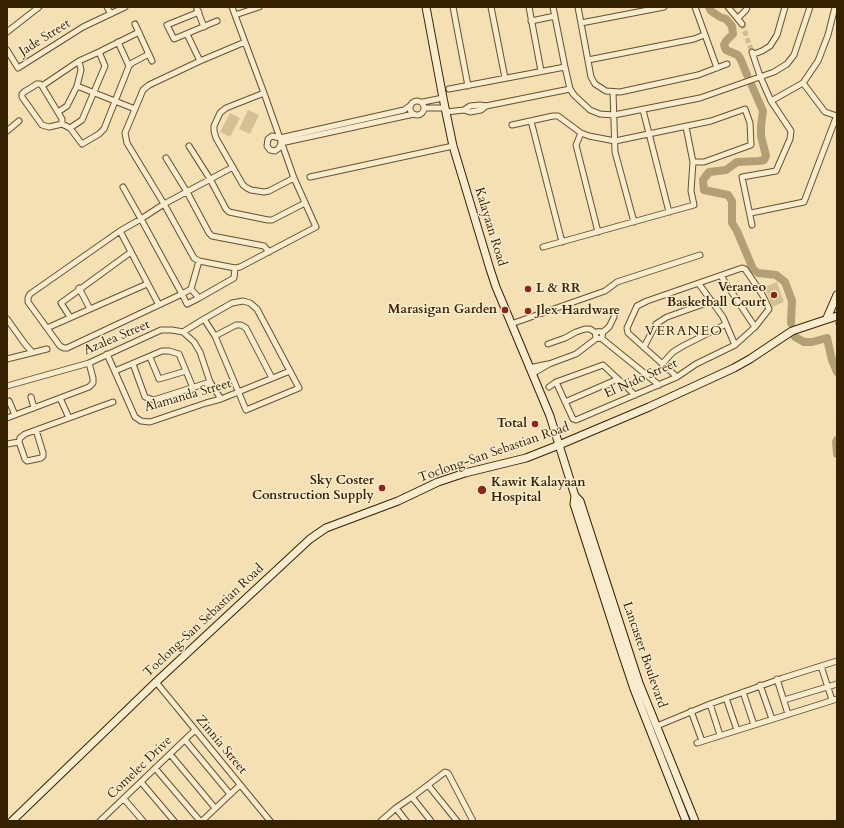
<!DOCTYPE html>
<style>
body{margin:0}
#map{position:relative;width:844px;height:828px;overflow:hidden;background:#f4e0b3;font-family:Cardo,serif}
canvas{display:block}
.frame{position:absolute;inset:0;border:8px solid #362101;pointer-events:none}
</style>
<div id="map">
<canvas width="844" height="828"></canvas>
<div class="frame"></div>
</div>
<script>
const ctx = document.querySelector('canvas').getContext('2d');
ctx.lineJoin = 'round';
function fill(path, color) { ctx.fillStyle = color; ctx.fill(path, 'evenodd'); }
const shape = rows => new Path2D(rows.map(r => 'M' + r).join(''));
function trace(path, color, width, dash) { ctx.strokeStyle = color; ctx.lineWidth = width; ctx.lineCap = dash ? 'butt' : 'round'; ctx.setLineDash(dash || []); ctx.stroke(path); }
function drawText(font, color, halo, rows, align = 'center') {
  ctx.font = font + ' Cardo,serif'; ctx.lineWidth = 3; ctx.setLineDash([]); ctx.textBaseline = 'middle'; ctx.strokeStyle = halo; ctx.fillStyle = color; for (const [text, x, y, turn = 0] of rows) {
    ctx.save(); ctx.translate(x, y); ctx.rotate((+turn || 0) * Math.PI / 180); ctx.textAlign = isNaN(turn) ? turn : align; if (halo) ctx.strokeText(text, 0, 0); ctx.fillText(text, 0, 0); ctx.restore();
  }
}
fill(shape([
 [248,110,259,115,250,134,239,129],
 [230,113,240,118,230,137,220,132],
 [777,282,784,302,772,307,765,287]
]), '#d4c095');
trace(shape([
 [836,323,837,326]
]), '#816d47', 1.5);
trace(shape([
 [709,7,711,11,720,17,726,19,732,26,733,34,726,41,724,45,726,50,738,55,741,60,747,75],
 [752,86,763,111,761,126,761,136,766,156,764,160,759,161,737,162,726,170,709,172,703,180,704,190,728,195,732,201,732,223,737,231,753,269,758,273,776,275,785,282,792,301,791,323],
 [792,332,795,337,804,342,812,342,827,338,832,360,837,372],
 [837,440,836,442,837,454]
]), '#b39f76', 8);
trace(shape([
 [742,24,752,52]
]), '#ceba8f', 5, [5, 2.5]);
const street = shape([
 [107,7,111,14],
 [232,7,245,42,264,93,294,178,316,227,240,267,235,268,199,261,194,258,164,204,127,143,125,133,143,90,149,85,200,61,245,42],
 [453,7,468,86],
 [491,7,505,78],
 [529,7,541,71],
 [553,7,565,67,570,89,574,95,590,110,600,114,614,115,700,98,774,72,787,64,794,55,810,7],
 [578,7,591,77,595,84,606,91,620,92,698,75,727,64],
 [695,7,717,68],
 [728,7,742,24],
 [197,9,204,27],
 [199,12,167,25,174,39,217,21],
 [235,15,259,7],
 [738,18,746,10,747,7],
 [531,21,555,16],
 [581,23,664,7],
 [135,24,152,61],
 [7,32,39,7],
 [187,34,200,61],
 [118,42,129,66],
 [7,50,18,68,83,27,125,7],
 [752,52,760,76,771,101,803,83,825,112,837,116],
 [754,54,762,51,770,46,777,35,785,7],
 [588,60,694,39,704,35],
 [803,83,818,61,828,35,835,7],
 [37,84,40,84,42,86,62,119,62,124,49,127,42,125,22,97,22,94,24,92,37,84],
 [42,86,79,61,99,52,139,32],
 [77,86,135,109],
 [449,89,565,67],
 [613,92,615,152,634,222],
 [264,93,226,108,220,113,214,126,214,131,216,138,243,185,247,188,251,190,264,192,269,191,294,178],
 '410 108a7 7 0 1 1 14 0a7 7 0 1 1-14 0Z',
 [423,102,443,98],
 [411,105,404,110,280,138,272,136,268,139,267,146,270,150,275,151,279,148,281,143,414,114],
 [425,108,445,108],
 [464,110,470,106,480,105,486,106,570,89],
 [643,110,669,212],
 [58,112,67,106,77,86,81,70,79,61],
 [446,112,464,110,470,112,481,110,486,106],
 [531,121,562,242],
 [62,124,70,128,82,144,99,134,104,129,129,66,132,63,149,54],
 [512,125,553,116,558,116,581,133,589,136,615,141,711,121,745,109,750,123,751,145,704,162,693,162],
 [70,128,82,120,105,66,99,52],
 [7,131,19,121],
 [581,133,576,145,598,232],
 [189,146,210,179,226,209,229,212,268,220,272,220,305,203],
 [166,158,187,192,209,233,212,236,264,246,269,252],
 [310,177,453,146],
 [123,187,141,219,182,294,67,348,64,348,60,346,28,302,28,298,30,294,120,231,141,219,164,204,233,167],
 [751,213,804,202,837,115],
 [752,225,742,177,776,171,790,139,791,131,771,101],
 [120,231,159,305],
 [543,247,694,205,691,191,693,162,686,127],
 [721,276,755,327],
 [699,284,723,317,735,345],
 [79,288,90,309],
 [191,289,199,261],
 [199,298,191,289,182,294,187,304,199,298,234,278,235,268],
 [70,317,61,303,131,252],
 [7,319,25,344,32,352],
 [511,324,605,291,617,282,700,255],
 [47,328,147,284],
 '595.5 335a3.5 3.5 0 1 1 7 0a3.5 3.5 0 1 1-7 0Z',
 [183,332,204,319,232,303,243,301,250,303,257,309,299,388,246,410,215,336,204,319],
 [602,333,609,327,614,317],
 [215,336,236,325,241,325,246,328,272,378],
 [601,338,659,385],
 [548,344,565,338,576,332,585,329,590,329,596,333],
 [644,347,656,324,667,317,712,301],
 [107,354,135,417,141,421,150,422,206,403,221,399,290,371],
 [150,357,159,379,186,371],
 [7,359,47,349],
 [133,364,145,397,154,400,210,382],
 [662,364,673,352,683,346,726,324],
 [529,368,548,364],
 [115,371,162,351,169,351,179,354,193,388],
 [532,374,549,364,576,354,597,338],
 [556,382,573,419,576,420,677,377,696,364,735,345,755,327,769,309,762,294,745,269,742,268,647,301,637,306,627,328,628,333,677,377],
 [7,386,89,363,161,330,172,330,183,332,194,342,200,352,210,382,221,399],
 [549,387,556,382,603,365,635,395],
 [31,397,34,408],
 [60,398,69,418],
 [9,401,15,415],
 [565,402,618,379],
 [7,418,89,387,93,383,93,378,89,363],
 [19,442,25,459,27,461,41,458,43,456,43,453,36,430],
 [7,444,19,442,20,438,25,434,113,402],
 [821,666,832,700],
 [777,679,788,714],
 [156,682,270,821],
 [760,685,772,719],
 [743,692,754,725],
 [726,698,737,730],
 [784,700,837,684],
 [710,704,720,735],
 [691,711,702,741],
 [657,726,710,704,783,678,837,661],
 [185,740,230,794],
 [697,743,837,699],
 [170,754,215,808],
 [155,768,200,821],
 [141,782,174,821],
 [428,785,412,797,431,821],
 [124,799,143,821],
 [396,808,406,821],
 [100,821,195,730],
 [202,821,240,785],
 [381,821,396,808,412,797],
 [457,821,428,785,445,772,448,773,473,821]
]);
const secondary = shape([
 [426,7,443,98,453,146,490,269,496,287,550,416,575,496,574,504,619,644,634,689,686,821],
 [827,318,837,295],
 [575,496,580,501,639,683,695,821],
 [12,821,156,682,310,539,326,528,398,501,438,482,465,473,526,458,559,445,649,407,734,368,750,359,792,331,837,316]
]);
trace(street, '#66512e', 7);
trace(secondary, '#362101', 9);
trace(street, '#f8ebce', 5);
trace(secondary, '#f8ebce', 7);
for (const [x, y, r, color] of [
 [528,289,4,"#8f2418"],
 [774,295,4,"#8f2418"],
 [505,310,4,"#8f2418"],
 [528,311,4,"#8f2418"],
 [535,424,4,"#8f2418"],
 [382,488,4,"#8f2418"],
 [482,490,5,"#8f2418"]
]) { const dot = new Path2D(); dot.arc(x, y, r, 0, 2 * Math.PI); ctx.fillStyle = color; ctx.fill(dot); trace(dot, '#f8ebce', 1.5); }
drawText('13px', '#362101', '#f8ebce', [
 ["Jade Street",45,38,-32],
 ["Kalayaan Road",490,227,73],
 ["Azalea Street",117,338,-23],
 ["El Nido Street",641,379,-24],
 ["Alamanda Street",188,396,-16],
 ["Toclong-San Sebastian Road",494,453,-19],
 ["Toclong-San Sebastian Road",204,621,-43],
 ["Lancaster Boulevard",644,655,71],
 ["Zinnia Street",221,745,50],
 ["Comelec Drive",140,768,-44]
]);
drawText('bold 13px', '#362101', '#f8ebce', [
 ["Veraneo",766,288],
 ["Basketball Court",766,303],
 ["L & RR",536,289,"left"],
 ["Marasigan Garden",497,310],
 ["Jlex Hardware",536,311,"left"],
 ["Total",527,424],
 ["Sky Coster",374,481],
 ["Construction Supply",374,496],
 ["Kawit Kalayaan",491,483,"left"],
 ["Hospital",491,498,"left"]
], 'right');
ctx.letterSpacing = '1px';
drawText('14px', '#362101', '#f8ebce', [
 ["VERANEO",684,332]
]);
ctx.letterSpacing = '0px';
</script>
